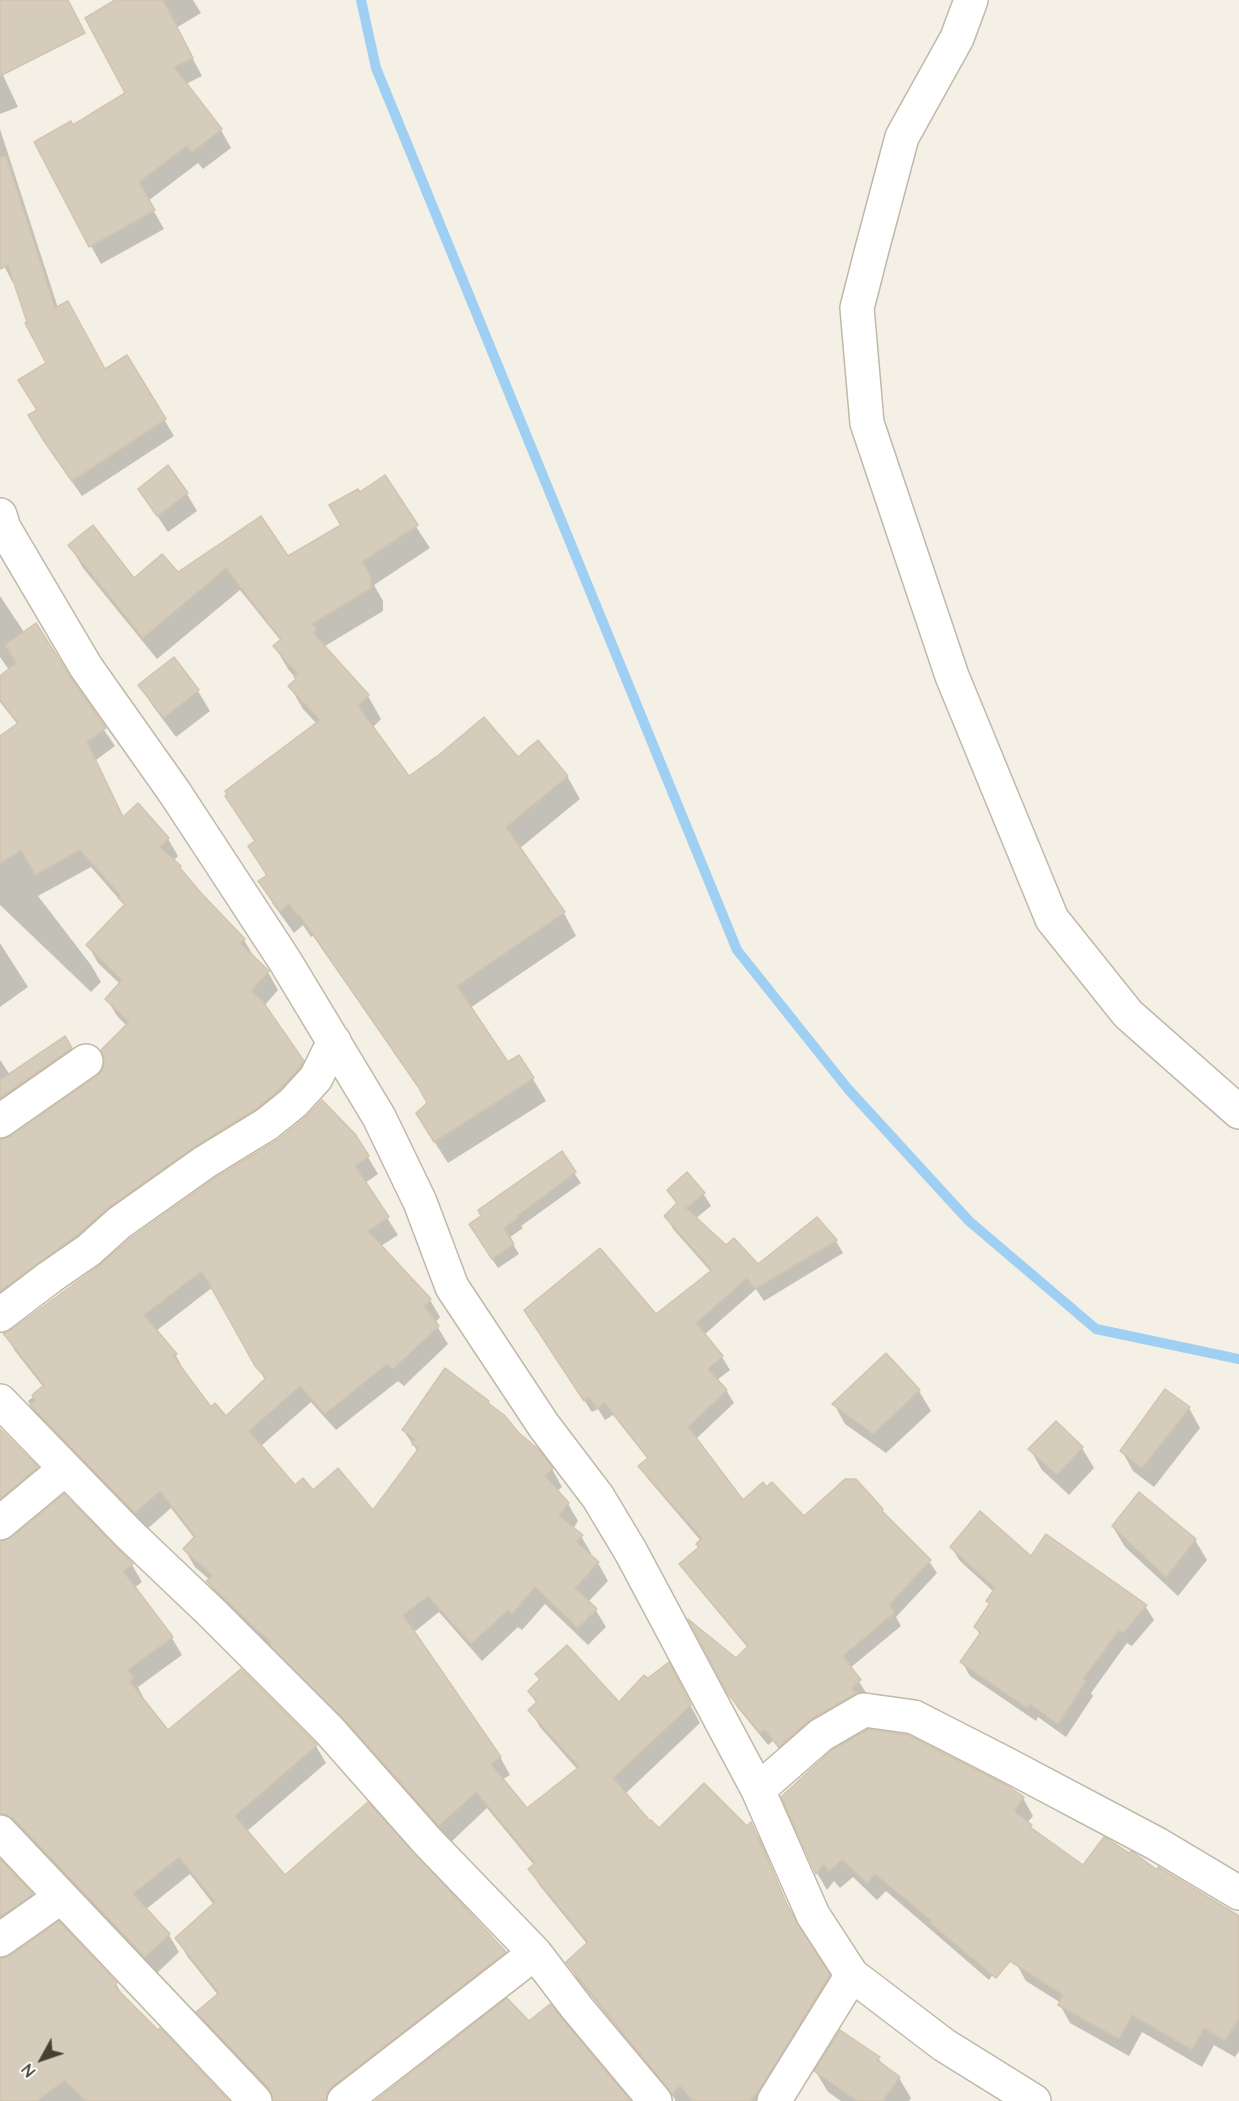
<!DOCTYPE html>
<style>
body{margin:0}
#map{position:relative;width:1239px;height:2101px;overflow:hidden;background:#f4f0e6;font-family:Quicksand,sans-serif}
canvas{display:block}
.north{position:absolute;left:12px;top:2029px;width:60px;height:60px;-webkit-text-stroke:4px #fff;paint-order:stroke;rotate:230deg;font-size:16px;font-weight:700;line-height:24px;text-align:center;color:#474135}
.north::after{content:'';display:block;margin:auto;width:21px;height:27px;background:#474135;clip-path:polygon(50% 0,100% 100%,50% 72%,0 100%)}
</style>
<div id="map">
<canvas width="1239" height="2101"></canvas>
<div class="north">N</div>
</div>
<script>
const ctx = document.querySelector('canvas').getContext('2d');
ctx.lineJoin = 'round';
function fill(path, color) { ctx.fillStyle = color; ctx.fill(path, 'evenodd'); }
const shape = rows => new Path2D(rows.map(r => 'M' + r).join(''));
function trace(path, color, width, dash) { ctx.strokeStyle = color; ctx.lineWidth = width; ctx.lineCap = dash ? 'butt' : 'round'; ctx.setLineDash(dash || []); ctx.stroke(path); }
fill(shape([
 [118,0,193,0,201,13,176,28,202,76,186,84,221,130,231,148,203,169,198,163,148,201,164,229,101,264,91,246,73,127,127,94],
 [0,69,18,107,0,114],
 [0,129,58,308,105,371,126,357,174,436,82,496,55,458,30,416,38,411,48,363,29,323,15,282,13,283,0,258],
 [384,478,430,548,374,585,383,601,383,611,325,646,368,696,381,719,372,728,409,778,518,759,567,776,580,799,519,849,564,913,576,936,470,1008,508,1064,533,1079,546,1101,448,1163,430,1135,429,1103,313,936,311,937,303,925,294,933,273,904,260,882,267,877,250,847,256,843,227,797,317,724,303,709,290,687,297,680,288,669,275,647,281,641,240,590,157,659,83,568,70,546,134,580,287,558,343,525,359,495],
 [140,490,187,494,197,511,168,532],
 [0,596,24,632,69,679,115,746,96,760,124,818,168,839,178,856,173,861,180,867,187,879,244,940,254,957,268,972,278,990,264,1006,313,1079,0,1316,0,1141,11,1138,98,1077,104,1070,127,1026,117,1016,107,999,120,984,98,963,88,945,125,906,91,867,38,896,91,965,101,982,91,992,0,905,0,736,18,725,0,702,0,678,9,670,0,657],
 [173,659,198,691,210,711,176,737,152,705,140,685],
 [0,943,28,987,0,1007],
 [71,1049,81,1066,0,1123,0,1060,10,1075],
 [561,1154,581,1183,521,1226,523,1228,509,1238,519,1254,498,1268,476,1235,483,1217],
 [368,1157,378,1174,365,1183,398,1235,381,1246,430,1300,440,1317,435,1323,448,1344,404,1386,398,1381,336,1430,311,1402,260,1447,295,1487,373,1512,418,1452,403,1430,488,1402,492,1408,552,1469,562,1487,557,1491,568,1504,578,1521,573,1529,581,1536,591,1553,589,1556,598,1563,608,1581,588,1602,595,1609,606,1627,588,1645,545,1604,522,1630,518,1627,482,1661,439,1612,413,1633,500,1757,510,1775,502,1780,527,1810,578,1770,540,1727,530,1710,537,1704,529,1691,541,1681,537,1674,619,1704,648,1680,678,1682,700,1723,625,1794,649,1823,659,1830,746,1828,751,1824,761,1841,795,1923,839,1994,773,2101,675,2101,675,2099,578,1980,568,1963,588,1945,540,1886,530,1869,534,1865,487,1808,450,1843,218,1599,208,1582,210,1580,195,1567,185,1550,195,1539,171,1508,146,1530,38,1418,28,1401,44,1388,15,1351,5,1334],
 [213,1287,265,1380,226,1418,211,1409,184,1373,185,1372,175,1354,156,1331],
 [668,1190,703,1193,711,1206,695,1219,726,1247,758,1266,817,1219,836,1241,843,1253,764,1301,756,1289,704,1335,722,1357,730,1370,717,1380,726,1390,734,1403,695,1440,743,1502,804,1518,882,1510,887,1519,929,1561,937,1573,896,1617,901,1626,850,1668,867,1694,787,1759,773,1741,768,1745,737,1707,729,1693,736,1660,748,1648,689,1577,681,1564,700,1548,701,1541,648,1479,640,1467,648,1459,613,1415,605,1420,598,1409,592,1412,533,1323,656,1316,712,1273,673,1229,666,1216,678,1205],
 [886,1355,919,1391,931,1411,886,1453,845,1424,834,1404],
 [1189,1408,1200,1428,1154,1487,1133,1471,1122,1451],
 [1056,1423,1082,1448,1094,1468,1069,1495,1042,1470,1030,1449],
 [0,1430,37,1468,47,1485,0,1524],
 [1113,1527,1195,1540,1207,1560,1178,1596,1125,1547],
 [0,1543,132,1565,142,1582,134,1588,172,1638,182,1655,138,1687,143,1697,141,1698,168,1733,241,1671,316,1746,326,1763,246,1832,285,1877,504,1953,515,1970,346,2101,275,2101,208,2029,198,2012,218,1995,187,1956,177,1938,214,1905,190,1874,145,1910,169,1935,179,1952,156,1974,0,1834],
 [951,1547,1031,1558,1145,1606,1154,1620,1132,1646,1127,1643,1091,1693,1093,1696,1066,1737,1038,1717,1036,1721,970,1676,962,1662,980,1635,975,1627,990,1605,988,1601,994,1592,960,1561],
 [783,1797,1023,1798,1033,1816,1027,1823,1034,1832,1084,1867,1157,1872,1239,1916,1239,2051,1235,2057,1214,2045,1202,2067,1142,2032,1129,2056,1070,2023,1060,2005,1061,2003,1026,1981,1016,1963,1023,1931,989,1980,886,1891,877,1900,853,1877,840,1888,834,1881,827,1890,817,1873],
 [0,1861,32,1895,42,1912,0,1942],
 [0,1960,116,1984,125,1999,227,2101,0,2101],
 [878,2058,884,2066,899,2078,911,2098,909,2101,841,2101,828,2092,816,2072]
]), '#0003');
trace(shape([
 [361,0,376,68,737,950,848,1089,969,1221,1096,1329,1239,1359]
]), '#9fd0f4', 10);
const building = shape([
 [0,0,68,0,85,33,0,76,0,0],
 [115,0,163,0,193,58,174,67,222,129,192,152,187,146,139,182,155,210,89,247,34,142,71,121,73,125,125,93,85,18,115,0],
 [6,156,55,308,68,301,105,369,127,355,166,419,72,481,44,441,28,415,37,410,18,380,46,363,25,323,27,322,8,265,0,269,0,157,6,156],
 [168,465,188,493,157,516,138,489,168,465],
 [385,475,418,525,362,562,371,577,371,588,312,624,317,629,313,633,369,695,358,706,409,776,440,754,484,717,518,757,538,740,568,776,506,827,565,912,457,986,508,1062,519,1055,534,1078,434,1142,416,1113,427,1103,419,1088,299,914,297,915,289,904,280,911,258,881,267,875,248,846,255,841,225,796,227,794,225,791,320,720,288,686,296,679,294,677,298,674,273,646,281,639,226,568,143,638,68,545,93,525,134,578,162,554,178,572,261,516,288,556,341,525,329,505,358,489,360,492,385,475],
 [36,623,71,678,106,728,87,742,123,817,138,803,169,838,160,847,181,866,180,868,201,893,245,939,240,943,269,971,251,991,263,1002,304,1061,300,1067,280,1089,256,1109,194,1147,108,1208,77,1235,0,1291,0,1139,11,1136,97,1076,103,1069,105,1060,101,1050,129,1022,105,999,122,980,86,945,125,904,118,898,121,896,80,850,35,875,21,850,0,864,0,736,18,723,0,700,0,676,16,663,5,645,36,623],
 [174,657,199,690,164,718,138,685,174,657],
 [65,1036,72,1048,0,1098,0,1080,65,1036],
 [322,1100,355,1134,369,1156,355,1166,389,1217,368,1231,431,1299,424,1306,439,1326,393,1369,387,1364,325,1414,300,1386,249,1431,295,1485,303,1478,313,1490,338,1468,373,1510,419,1448,412,1444,415,1439,402,1430,445,1368,489,1401,488,1403,504,1415,519,1433,538,1449,553,1468,545,1476,569,1503,559,1516,583,1535,576,1542,599,1562,575,1588,597,1609,578,1628,535,1587,512,1614,508,1610,471,1644,428,1596,403,1615,501,1757,491,1764,527,1808,579,1767,528,1710,537,1702,528,1691,540,1679,535,1674,567,1645,619,1702,644,1675,648,1678,669,1662,691,1705,613,1778,650,1821,651,1820,659,1828,704,1783,747,1826,751,1822,788,1907,830,1975,758,2092,749,2101,693,2101,680,2086,672,2094,566,1962,588,1942,528,1869,535,1863,476,1792,439,1826,342,1717,270,1645,271,1643,206,1581,213,1576,183,1549,195,1536,160,1491,135,1513,30,1405,36,1400,32,1395,44,1385,3,1333,11,1330,100,1265,131,1238,215,1178,279,1139,305,1118,322,1100],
 [202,1271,255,1366,266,1378,226,1416,215,1403,211,1407,173,1356,177,1354,144,1315,202,1271],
 [562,1151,576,1172,517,1216,518,1218,504,1228,514,1244,492,1259,469,1224,481,1216,478,1210,562,1151],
 [687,1172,705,1193,686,1208,726,1245,734,1238,758,1264,817,1217,837,1240,755,1289,747,1278,696,1323,723,1356,708,1369,727,1390,688,1427,743,1500,763,1482,766,1487,772,1482,804,1516,845,1479,856,1479,883,1509,882,1511,931,1560,889,1605,895,1612,844,1655,844,1658,861,1680,851,1689,857,1693,811,1719,779,1747,765,1730,760,1733,728,1694,688,1619,736,1658,748,1646,679,1564,699,1547,696,1544,702,1538,638,1466,648,1458,605,1403,597,1409,589,1397,584,1401,524,1310,600,1248,656,1314,712,1270,664,1216,677,1203,667,1190,687,1172],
 [886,1353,920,1390,873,1434,832,1404,886,1353],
 [1165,1389,1190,1407,1142,1468,1120,1451,1165,1389],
 [1056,1421,1083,1447,1057,1475,1028,1449,1056,1421],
 [0,1429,38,1467,0,1499,0,1429],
 [1139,1492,1196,1539,1166,1577,1112,1526,1139,1492],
 [64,1494,133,1564,123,1571,173,1637,128,1670,134,1678,130,1682,168,1730,241,1669,317,1745,235,1816,285,1875,368,1802,506,1952,333,2086,327,2093,326,2101,273,2101,269,2088,196,2012,219,1993,175,1938,215,1902,179,1857,133,1894,170,1934,145,1957,14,1819,6,1814,0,1814,0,1541,12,1537,64,1494],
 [980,1511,1031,1556,1046,1534,1147,1605,1123,1633,1119,1630,1083,1679,1086,1681,1058,1724,1030,1704,1027,1708,960,1662,981,1632,974,1627,990,1603,986,1601,995,1588,950,1547,980,1511],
 [868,1729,908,1735,1008,1786,1024,1797,1014,1811,1032,1825,1030,1827,1083,1865,1104,1837,1129,1853,1131,1851,1133,1852,1157,1870,1158,1867,1239,1916,1239,2018,1225,2041,1204,2028,1192,2050,1132,2015,1119,2039,1058,2005,1063,1995,1010,1961,996,1978,930,1923,932,1921,875,1874,867,1883,842,1860,829,1871,824,1864,816,1874,781,1797,832,1750,868,1729],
 [0,1859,33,1894,0,1917,0,1859],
 [59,1921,117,1983,114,1986,158,2030,160,2028,229,2101,86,2101,65,2080,37,2101,0,2101,0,1958,11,1955,59,1921],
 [507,1998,529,2021,550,2004,631,2101,375,2101,507,1998],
 [840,2030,880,2057,877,2060,900,2077,883,2101,857,2101,814,2071,840,2030]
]);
fill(building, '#d6ccbb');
trace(building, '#d2c4ae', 1.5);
const minor = shape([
 [971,0,957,38,902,137,871,253,857,308,867,423,952,676,1052,919,1128,1014,1239,1112],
 [0,515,4,528,86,667,175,793,234,883,285,961,379,1117,420,1202,452,1287,544,1426,598,1497,631,1552,758,1790,813,1915,852,1975,944,2045,1034,2101],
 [0,1121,86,1061],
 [0,1315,50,1277,89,1250,119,1223,205,1162,267,1124,293,1103,316,1078,334,1041],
 [0,1401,128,1533,212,1613,329,1730,428,1842,535,1953,577,2008,655,2101],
 [0,1523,65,1469],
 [758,1790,821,1735,864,1710,914,1717,1006,1764,1157,1844,1239,1893],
 [0,1832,255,2101],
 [0,1940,61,1897],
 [344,2101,535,1953],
 [774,2101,852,1975]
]);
trace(minor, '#c0b8a8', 36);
trace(minor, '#fff', 33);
</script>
